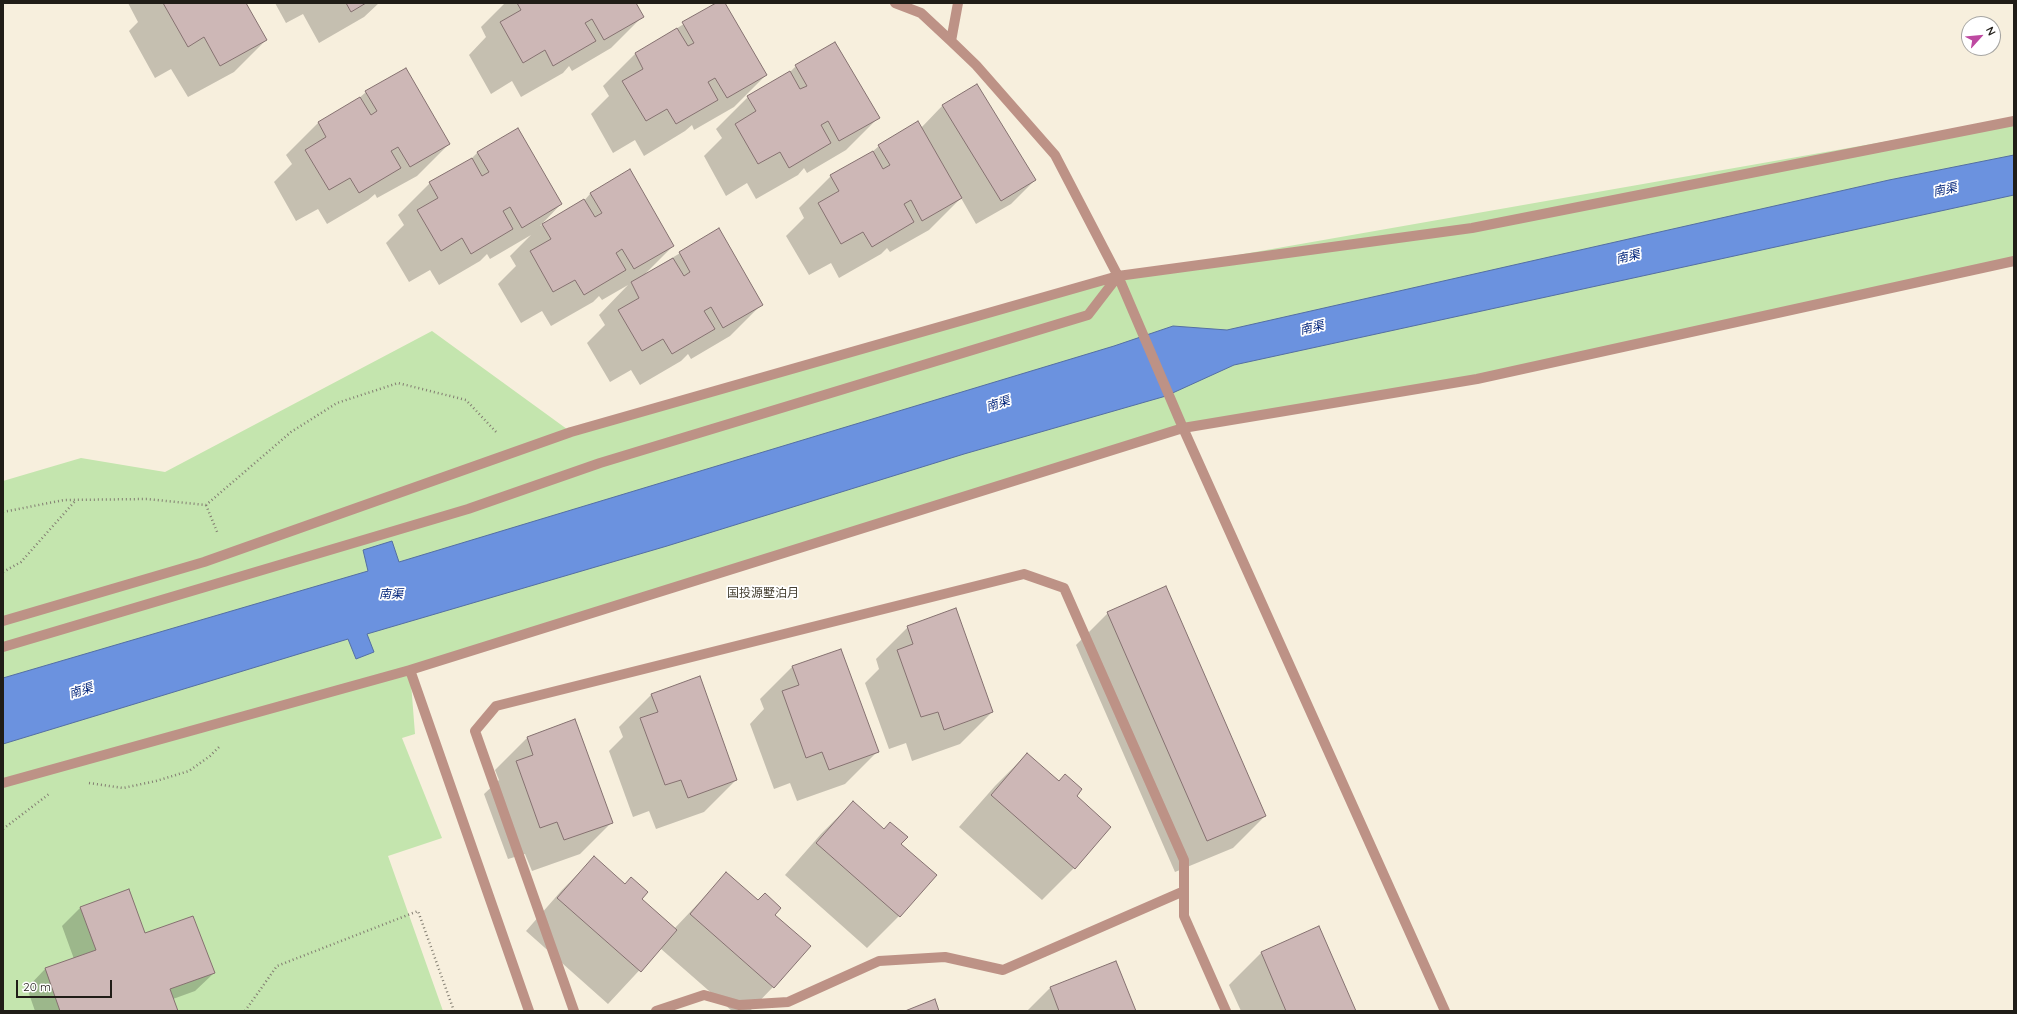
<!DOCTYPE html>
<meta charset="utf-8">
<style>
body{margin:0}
#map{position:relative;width:2017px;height:1014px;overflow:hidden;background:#f7efdd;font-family:Quicksand,sans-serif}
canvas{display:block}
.frame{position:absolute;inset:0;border:4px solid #201d17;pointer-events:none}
.north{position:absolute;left:1961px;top:16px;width:40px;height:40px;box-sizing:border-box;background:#fff;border:1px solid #a6a5a2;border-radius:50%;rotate:63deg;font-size:11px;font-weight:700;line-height:16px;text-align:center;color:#201d17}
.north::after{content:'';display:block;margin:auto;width:14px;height:18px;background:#be49a1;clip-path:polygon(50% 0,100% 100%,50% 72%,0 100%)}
.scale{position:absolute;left:16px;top:980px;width:96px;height:18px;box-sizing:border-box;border:2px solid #201d17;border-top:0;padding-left:5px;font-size:12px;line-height:14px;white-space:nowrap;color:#201d17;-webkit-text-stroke:3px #fff;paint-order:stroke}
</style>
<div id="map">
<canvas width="2017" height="1014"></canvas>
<div class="frame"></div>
<div class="north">N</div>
<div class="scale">20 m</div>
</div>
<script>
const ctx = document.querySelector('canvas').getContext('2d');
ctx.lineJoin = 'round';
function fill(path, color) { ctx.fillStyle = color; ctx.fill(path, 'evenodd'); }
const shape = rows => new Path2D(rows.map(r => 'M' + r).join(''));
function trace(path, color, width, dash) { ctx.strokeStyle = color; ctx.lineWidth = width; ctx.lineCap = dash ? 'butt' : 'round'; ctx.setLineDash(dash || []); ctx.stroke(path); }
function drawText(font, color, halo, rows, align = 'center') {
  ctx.font = font + ' Quicksand,"Noto Sans SC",sans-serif'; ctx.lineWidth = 3.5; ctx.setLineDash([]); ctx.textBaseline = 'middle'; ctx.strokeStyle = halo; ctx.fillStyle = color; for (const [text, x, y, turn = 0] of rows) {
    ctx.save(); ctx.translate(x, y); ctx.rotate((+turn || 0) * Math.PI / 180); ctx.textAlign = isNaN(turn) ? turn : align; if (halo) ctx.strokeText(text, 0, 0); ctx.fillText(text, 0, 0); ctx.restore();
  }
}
fill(shape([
 [2014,119,2014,261,1477,379,1182,428,410,670,415,734,402,738,442,838,388,856,443,1011,3,1011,3,481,81,458,165,472,432,331,571,432,1118,276]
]), '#c4e5ae');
const water = shape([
 [2014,155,2014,195,1234,365,1166,396,964,454,667,546,367,634,374,652,356,659,348,639,3,744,3,678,368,571,363,550,392,541,399,562,1114,346,1173,326,1227,330,1889,180,2014,155]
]);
fill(water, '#6b92df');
trace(water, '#546fa3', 1);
fill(shape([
 [128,3,245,3,266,40,234,72,188,97,171,69,155,78,129,31,138,22],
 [275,3,379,3,364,17,319,43,303,14,286,23],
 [505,3,635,3,643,16,611,48,572,71,569,66,563,73,521,97,512,81,491,94,469,55,486,37,481,27],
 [718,3,724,3,766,75,734,107,694,130,692,125,685,131,644,156,635,140,613,153,591,114,609,96,603,86,635,54],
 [796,66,878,118,846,150,807,173,804,168,798,175,756,199,747,183,726,196,704,156,722,138,716,129,748,97,788,74],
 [366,92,449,144,417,176,377,198,375,194,368,200,327,224,318,209,296,221,274,182,292,164,286,155,318,123,358,99],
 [943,105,1035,180,1011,204,976,224,961,198,929,230,890,252,887,248,881,254,839,278,831,263,809,275,786,236,804,218,799,208,831,176,872,152,879,146,921,128],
 [478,152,561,204,540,226,583,202,590,194,630,171,673,246,644,275,718,230,762,304,730,336,691,359,688,354,681,361,640,385,631,370,610,382,587,343,605,325,599,315,628,285,602,300,599,296,593,302,551,326,542,311,521,323,498,284,516,266,510,256,531,235,490,259,487,254,480,261,439,285,430,270,409,282,386,243,404,225,398,215,430,183,470,160],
 [1108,613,1265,816,1233,848,1175,872,1076,645],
 [908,627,992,712,960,744,912,761,906,743,889,749,865,683,879,669,876,659],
 [792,667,877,752,845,784,797,801,790,783,774,789,750,724,764,709,760,699],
 [699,678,736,780,704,812,656,829,649,811,633,817,609,751,623,737,619,727,651,695],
 [575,720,612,822,580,854,532,871,525,854,508,859,484,794,499,780,495,770,527,738],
 [1027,754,1075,796,1074,868,1042,900,959,827,995,786],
 [853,802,900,844,899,916,867,948,785,875,821,834],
 [594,858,674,929,727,873,774,915,773,987,750,1011,732,1011,660,948,608,1004,526,931,562,890],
 [128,890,145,935,214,973,195,991,173,999,177,1011,35,1011,27,988,45,969,74,959,62,926,80,908],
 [1319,927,1355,1011,1241,1011,1229,985,1261,953],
 [1116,962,1135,1011,1027,1011,1050,988]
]), '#0003');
const building = shape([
 [163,3,246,3,267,40,220,66,204,37,188,47,163,3],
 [346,3,366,3,351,12,346,3],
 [517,3,636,3,644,17,604,40,592,19,585,23,596,41,553,66,545,50,523,63,500,22,521,10,517,3],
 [716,3,725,3,767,75,727,98,715,78,708,82,718,100,676,124,667,109,646,121,622,81,643,69,635,53,677,28,688,46,694,43,682,22,716,3],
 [835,42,880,118,839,141,828,121,821,125,831,143,789,168,780,152,758,164,735,124,756,111,747,96,790,71,800,89,807,86,795,65,835,42],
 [406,68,450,144,410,167,398,147,391,151,401,168,359,193,350,178,329,190,305,150,326,137,318,122,360,97,371,115,377,111,365,91,406,68],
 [977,84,1036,180,1001,201,942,105,977,84],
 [918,121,962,198,922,221,911,200,904,204,914,222,872,247,863,232,841,244,818,203,839,191,830,175,873,151,883,169,890,165,878,145,918,121],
 [518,128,562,204,522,228,510,207,503,211,513,229,471,254,462,238,441,251,417,210,438,198,429,182,472,158,482,176,489,172,477,152,518,128],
 [630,169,674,246,634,269,622,249,616,253,626,270,584,295,575,280,553,292,530,251,551,239,542,224,584,199,595,217,602,213,590,193,630,169],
 [719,228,763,305,723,328,711,307,704,311,715,329,672,354,663,339,642,351,618,310,639,298,631,282,673,258,684,276,690,272,679,252,719,228],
 [1166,586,1266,816,1207,841,1107,612,1166,586],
 [956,608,993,712,944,730,938,712,921,717,897,650,913,644,907,626,956,608],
 [841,649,879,752,829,770,822,752,806,758,782,691,799,685,792,666,841,649],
 [700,676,737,780,688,798,681,780,665,785,640,718,658,712,651,694,700,676],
 [575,719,613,823,564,840,557,822,540,828,516,761,533,755,527,737,575,719],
 [1027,753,1059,781,1065,774,1082,789,1077,796,1111,827,1075,869,991,795,1027,753],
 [853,801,884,829,890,822,908,837,901,844,937,875,900,917,816,843,853,801],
 [594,856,625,884,631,877,648,892,642,899,677,930,641,972,557,898,594,856],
 [726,872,758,900,765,893,781,908,775,915,811,946,774,988,690,914,726,872],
 [129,889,145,933,193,916,215,973,170,989,178,1011,60,1011,45,968,96,950,80,907,129,889],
 [1319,926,1356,1011,1286,1011,1261,952,1319,926],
 [1116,961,1136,1011,1059,1011,1050,987,1116,961],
 [935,999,939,1011,905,1011,935,999]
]);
fill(building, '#cdb7b6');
trace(building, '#857170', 1);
trace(shape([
 [206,505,218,534],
 [3,512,64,500,147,499,206,505,291,432,337,403,398,383,466,400,498,434],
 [3,572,21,562,76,500],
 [89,783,123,788,156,781,189,771,210,756,219,747],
 [3,829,49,794],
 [245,1011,277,966,418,911,454,1011]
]), '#827d71', 2.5, [1, 3]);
trace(shape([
 [895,3,921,13,951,41,976,65,1055,155,1118,276,1183,428,1445,1011],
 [951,41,958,3],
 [3,621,204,562,571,432,1118,276,1472,228,2014,121],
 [3,647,468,509,600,463,1088,315,1118,276],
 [410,670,529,1011],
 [3,783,410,670,1183,428,1477,379,2014,261],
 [574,1011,475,731,496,706,1024,574,1064,588,1184,860,1184,916,1226,1011],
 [656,1011,704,995,739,1005,788,1002,879,961,945,957,1003,970,1184,891]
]), '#bd9286', 10);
drawText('italic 12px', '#00237a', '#fff', [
 ["南渠",1945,190,-12],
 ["南渠",1628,257,-13],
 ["南渠",1312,328,-13],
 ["南渠",998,404,-17],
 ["南渠",391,594],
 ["南渠",81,691,-17]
]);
drawText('12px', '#464032', '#fff', [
 ["国投源墅泊月",763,593]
]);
</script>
